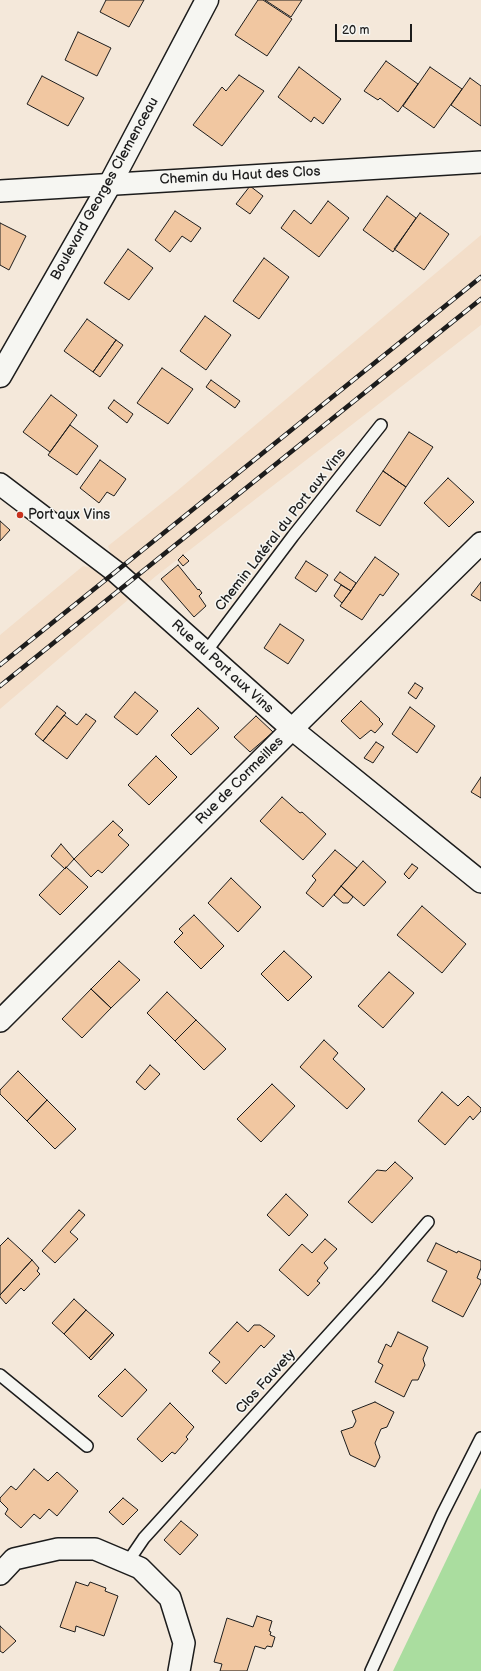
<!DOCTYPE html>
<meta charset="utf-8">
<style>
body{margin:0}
#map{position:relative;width:481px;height:1671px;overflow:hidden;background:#f4e8da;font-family:"Balsamiq Sans",sans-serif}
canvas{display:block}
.scale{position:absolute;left:335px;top:24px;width:77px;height:18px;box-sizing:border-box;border:2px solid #1c1c1c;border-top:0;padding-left:5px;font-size:12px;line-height:14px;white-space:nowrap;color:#1c1c1c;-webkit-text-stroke:3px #f6f6f2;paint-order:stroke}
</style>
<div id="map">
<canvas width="481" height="1671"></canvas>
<div class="scale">20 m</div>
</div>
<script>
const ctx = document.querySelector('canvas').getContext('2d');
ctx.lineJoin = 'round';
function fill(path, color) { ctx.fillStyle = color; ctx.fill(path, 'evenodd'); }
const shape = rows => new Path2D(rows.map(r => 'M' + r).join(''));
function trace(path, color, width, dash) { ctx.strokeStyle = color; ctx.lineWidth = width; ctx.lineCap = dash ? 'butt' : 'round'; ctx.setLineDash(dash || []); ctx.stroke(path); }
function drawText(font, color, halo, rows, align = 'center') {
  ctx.font = font + ' "Balsamiq Sans",sans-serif'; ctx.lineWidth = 3; ctx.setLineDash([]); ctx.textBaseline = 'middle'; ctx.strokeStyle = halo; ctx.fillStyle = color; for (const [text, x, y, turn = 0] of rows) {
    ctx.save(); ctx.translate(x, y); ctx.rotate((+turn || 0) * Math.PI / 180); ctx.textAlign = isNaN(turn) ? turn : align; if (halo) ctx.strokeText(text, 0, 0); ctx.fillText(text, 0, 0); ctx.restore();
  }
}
fill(shape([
 [481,235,481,325,156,576,0,709,0,635,83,566,93,568,111,554,108,546,177,491]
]), '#f3dec9');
fill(shape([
 [481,1488,481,1671,393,1671]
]), '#aadd9f');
const building = shape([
 [106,0,144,0,129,27,100,12,106,0],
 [258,0,263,0,292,19,267,56,235,35,258,0],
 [265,0,302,0,291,17,265,0],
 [78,32,111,48,97,76,65,60,78,32],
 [386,61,418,84,398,112,380,98,378,100,364,91,386,61],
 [299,67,341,99,323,124,314,117,311,122,278,97,299,67],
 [430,67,462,89,434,128,403,106,430,67],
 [239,75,264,91,222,146,193,125,222,87,226,91,239,75],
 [42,76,84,98,68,126,27,104,42,76],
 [470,78,481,86,481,126,451,105,470,78],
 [250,186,263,196,250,214,236,204,250,186],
 [387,196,416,218,393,252,363,230,387,196],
 [328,201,349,218,319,257,281,228,294,210,311,224,328,201],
 [175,211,201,228,191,242,182,236,170,252,155,240,175,211],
 [420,213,449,234,424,270,394,249,420,213],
 [0,223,26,236,9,270,0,265,0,223],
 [128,249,153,268,129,300,104,283,128,249],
 [264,258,289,277,259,319,233,301,264,258],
 [205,316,231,335,206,370,180,351,205,316],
 [87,319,116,340,93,372,64,351,87,319],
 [116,340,123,345,100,377,93,372,116,340],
 [162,368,193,389,168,424,137,403,162,368],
 [211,380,240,401,235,408,206,387,211,380],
 [51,395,77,415,50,452,23,432,51,395],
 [114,400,133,414,127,423,108,408,114,400],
 [70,425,98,446,77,475,48,455,70,425],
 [409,432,433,447,406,487,383,471,409,432],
 [100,460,126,479,114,496,107,492,99,503,80,488,100,460],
 [383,471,406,487,380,526,356,511,383,471],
 [448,478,474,502,449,527,424,503,448,478],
 [0,521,10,530,0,541,0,521],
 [183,555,189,561,183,566,178,560,183,555],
 [375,557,399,574,383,596,380,594,362,620,340,606,375,557],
 [306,561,328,575,316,592,295,578,306,561],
 [178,565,198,590,199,589,202,593,199,596,206,606,194,617,161,579,178,565],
 [340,572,356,583,351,591,334,580,340,572],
 [481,582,481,601,471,595,481,582],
 [341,585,351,591,342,603,334,596,341,585],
 [280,624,304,640,288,664,264,648,280,624],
 [415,683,423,688,416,699,408,693,415,683],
 [135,692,158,711,137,735,114,717,135,692],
 [361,701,380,719,379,720,383,724,375,733,371,730,360,739,341,721,361,701],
 [57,706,66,713,43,741,35,734,57,706],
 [410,707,435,726,417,753,392,734,410,707],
 [198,708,219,728,191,755,171,735,198,708],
 [86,714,96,721,67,759,43,741,64,715,77,725,86,714],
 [256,716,273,732,250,752,234,737,256,716],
 [376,742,384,747,373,763,364,758,376,742],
 [156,756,177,777,149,805,128,785,156,756],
 [481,777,481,798,471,792,481,777],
 [282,797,300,813,302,812,326,834,303,860,260,821,282,797],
 [113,821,123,830,118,835,129,845,102,873,98,870,91,877,74,859,113,821],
 [61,844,74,859,65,869,51,856,61,844],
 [335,850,357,868,323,907,306,893,316,880,312,876,335,850],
 [363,861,386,882,364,906,341,886,363,861],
 [412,864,418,868,409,879,404,874,412,864],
 [66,867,88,887,60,915,39,895,66,867],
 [231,878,261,907,238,932,208,903,231,878],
 [341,886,353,897,348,903,343,903,334,895,341,886],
 [422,906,466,944,442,973,397,935,422,906],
 [194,915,224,946,201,969,174,942,183,933,179,929,194,915],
 [284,951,312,977,288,1001,261,974,284,951],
 [119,961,140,980,111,1008,91,989,119,961],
 [389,972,414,993,383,1028,358,1006,389,972],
 [91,989,111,1008,82,1038,62,1019,91,989],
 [167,992,196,1020,175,1041,147,1013,167,992],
 [196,1020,226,1049,204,1070,175,1041,196,1020],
 [324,1040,338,1053,333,1059,365,1089,347,1109,300,1067,324,1040],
 [150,1065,160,1074,145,1090,136,1082,150,1065],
 [18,1071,47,1100,27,1121,0,1094,0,1090,18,1071],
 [272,1084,295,1106,261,1142,237,1119,272,1084],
 [442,1092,458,1106,468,1096,481,1108,481,1111,473,1120,470,1116,445,1145,418,1121,442,1092],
 [47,1100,76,1129,55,1149,27,1121,47,1100],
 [395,1162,413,1178,372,1223,348,1202,377,1170,386,1171,395,1162],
 [286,1194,308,1215,289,1236,267,1215,286,1194],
 [79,1210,85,1215,70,1232,78,1239,55,1263,42,1251,79,1210],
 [8,1238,32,1260,0,1295,0,1246,8,1238],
 [325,1239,337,1249,324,1263,328,1268,317,1281,320,1283,308,1296,279,1270,302,1244,312,1253,325,1239],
 [436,1243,457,1253,458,1251,481,1261,481,1268,477,1278,481,1280,481,1283,463,1317,432,1301,447,1271,427,1261,436,1243],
 [32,1260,39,1268,37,1271,40,1274,24,1291,21,1288,6,1304,0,1297,0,1295,32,1260],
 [74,1299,86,1310,64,1334,52,1323,74,1299],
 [86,1310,112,1333,89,1358,64,1334,86,1310],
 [237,1322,248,1332,254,1325,260,1325,275,1336,264,1348,261,1345,226,1384,212,1371,220,1362,209,1353,237,1322],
 [398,1332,428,1347,423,1359,425,1365,418,1380,412,1380,404,1397,375,1382,383,1365,378,1362,386,1344,391,1347,398,1332],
 [112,1333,114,1335,91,1360,89,1358,112,1333],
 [125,1369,147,1390,122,1417,98,1396,125,1369],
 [375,1402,394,1412,387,1427,381,1429,375,1443,380,1457,375,1467,350,1455,341,1431,353,1427,356,1421,352,1411,375,1402],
 [170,1403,194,1427,186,1437,188,1439,175,1454,172,1452,162,1462,137,1439,170,1403],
 [34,1469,48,1481,57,1472,78,1491,57,1516,49,1509,40,1519,34,1514,21,1528,5,1514,8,1509,0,1501,0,1498,11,1486,16,1490,34,1469],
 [123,1498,138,1510,123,1525,109,1512,123,1498],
 [181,1521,198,1535,180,1555,164,1540,181,1521],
 [76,1582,88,1586,90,1582,106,1588,105,1591,118,1596,104,1636,76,1626,75,1632,60,1627,76,1582],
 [257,1616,272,1621,269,1631,271,1632,270,1635,275,1637,272,1647,267,1646,265,1649,255,1646,247,1671,220,1671,222,1664,214,1662,227,1618,253,1627,257,1616],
 [0,1626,16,1641,3,1653,0,1651,0,1626]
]);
fill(building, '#f1c7a1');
trace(building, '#1c1c1c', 1);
const service = shape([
 [205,653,293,536,381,425],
 [0,1375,87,1446],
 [127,1563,144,1538,379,1279,428,1222],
 [371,1671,442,1515,481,1438]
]);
const minor = shape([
 [0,191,481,162],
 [0,484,116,572,292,729,481,882],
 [0,1021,292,729,481,543],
 [0,1574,14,1559,58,1549,95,1549,140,1568,170,1598,184,1643,179,1671]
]);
const tertiary = shape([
 [0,376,110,184,207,0]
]);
trace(service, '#1c1c1c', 14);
trace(minor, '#1c1c1c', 24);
trace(tertiary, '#1c1c1c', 25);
trace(service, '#f6f6f2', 11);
trace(minor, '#f6f6f2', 21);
trace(tertiary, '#f6f6f2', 22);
const rail = shape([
 [0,665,481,277],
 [0,686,481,299]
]);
trace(rail, '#1c1c1c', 4.5);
trace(rail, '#f6f6f2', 3, [9]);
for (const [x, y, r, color] of [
 [20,515,4,"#c8321e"]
]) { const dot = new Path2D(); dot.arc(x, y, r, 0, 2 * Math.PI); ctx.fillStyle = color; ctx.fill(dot); trace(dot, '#f6f6f2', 1.5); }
drawText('14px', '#1c1c1c', '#f6f6f2', [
 ["Chemin du Haut des Clos",240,176,-3],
 ["Boulevard Georges Clemenceau",105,189,-61],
 ["Chemin Latéral du Port aux Vins",281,530,-52],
 ["Rue du Port aux Vins",222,667,42],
 ["Rue de Cormeilles",240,781,-45],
 ["Clos Fauvety",266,1382,-48]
]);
drawText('14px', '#1c1c1c', '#f6f6f2', [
 ["Port aux Vins",28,515]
], 'left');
</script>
